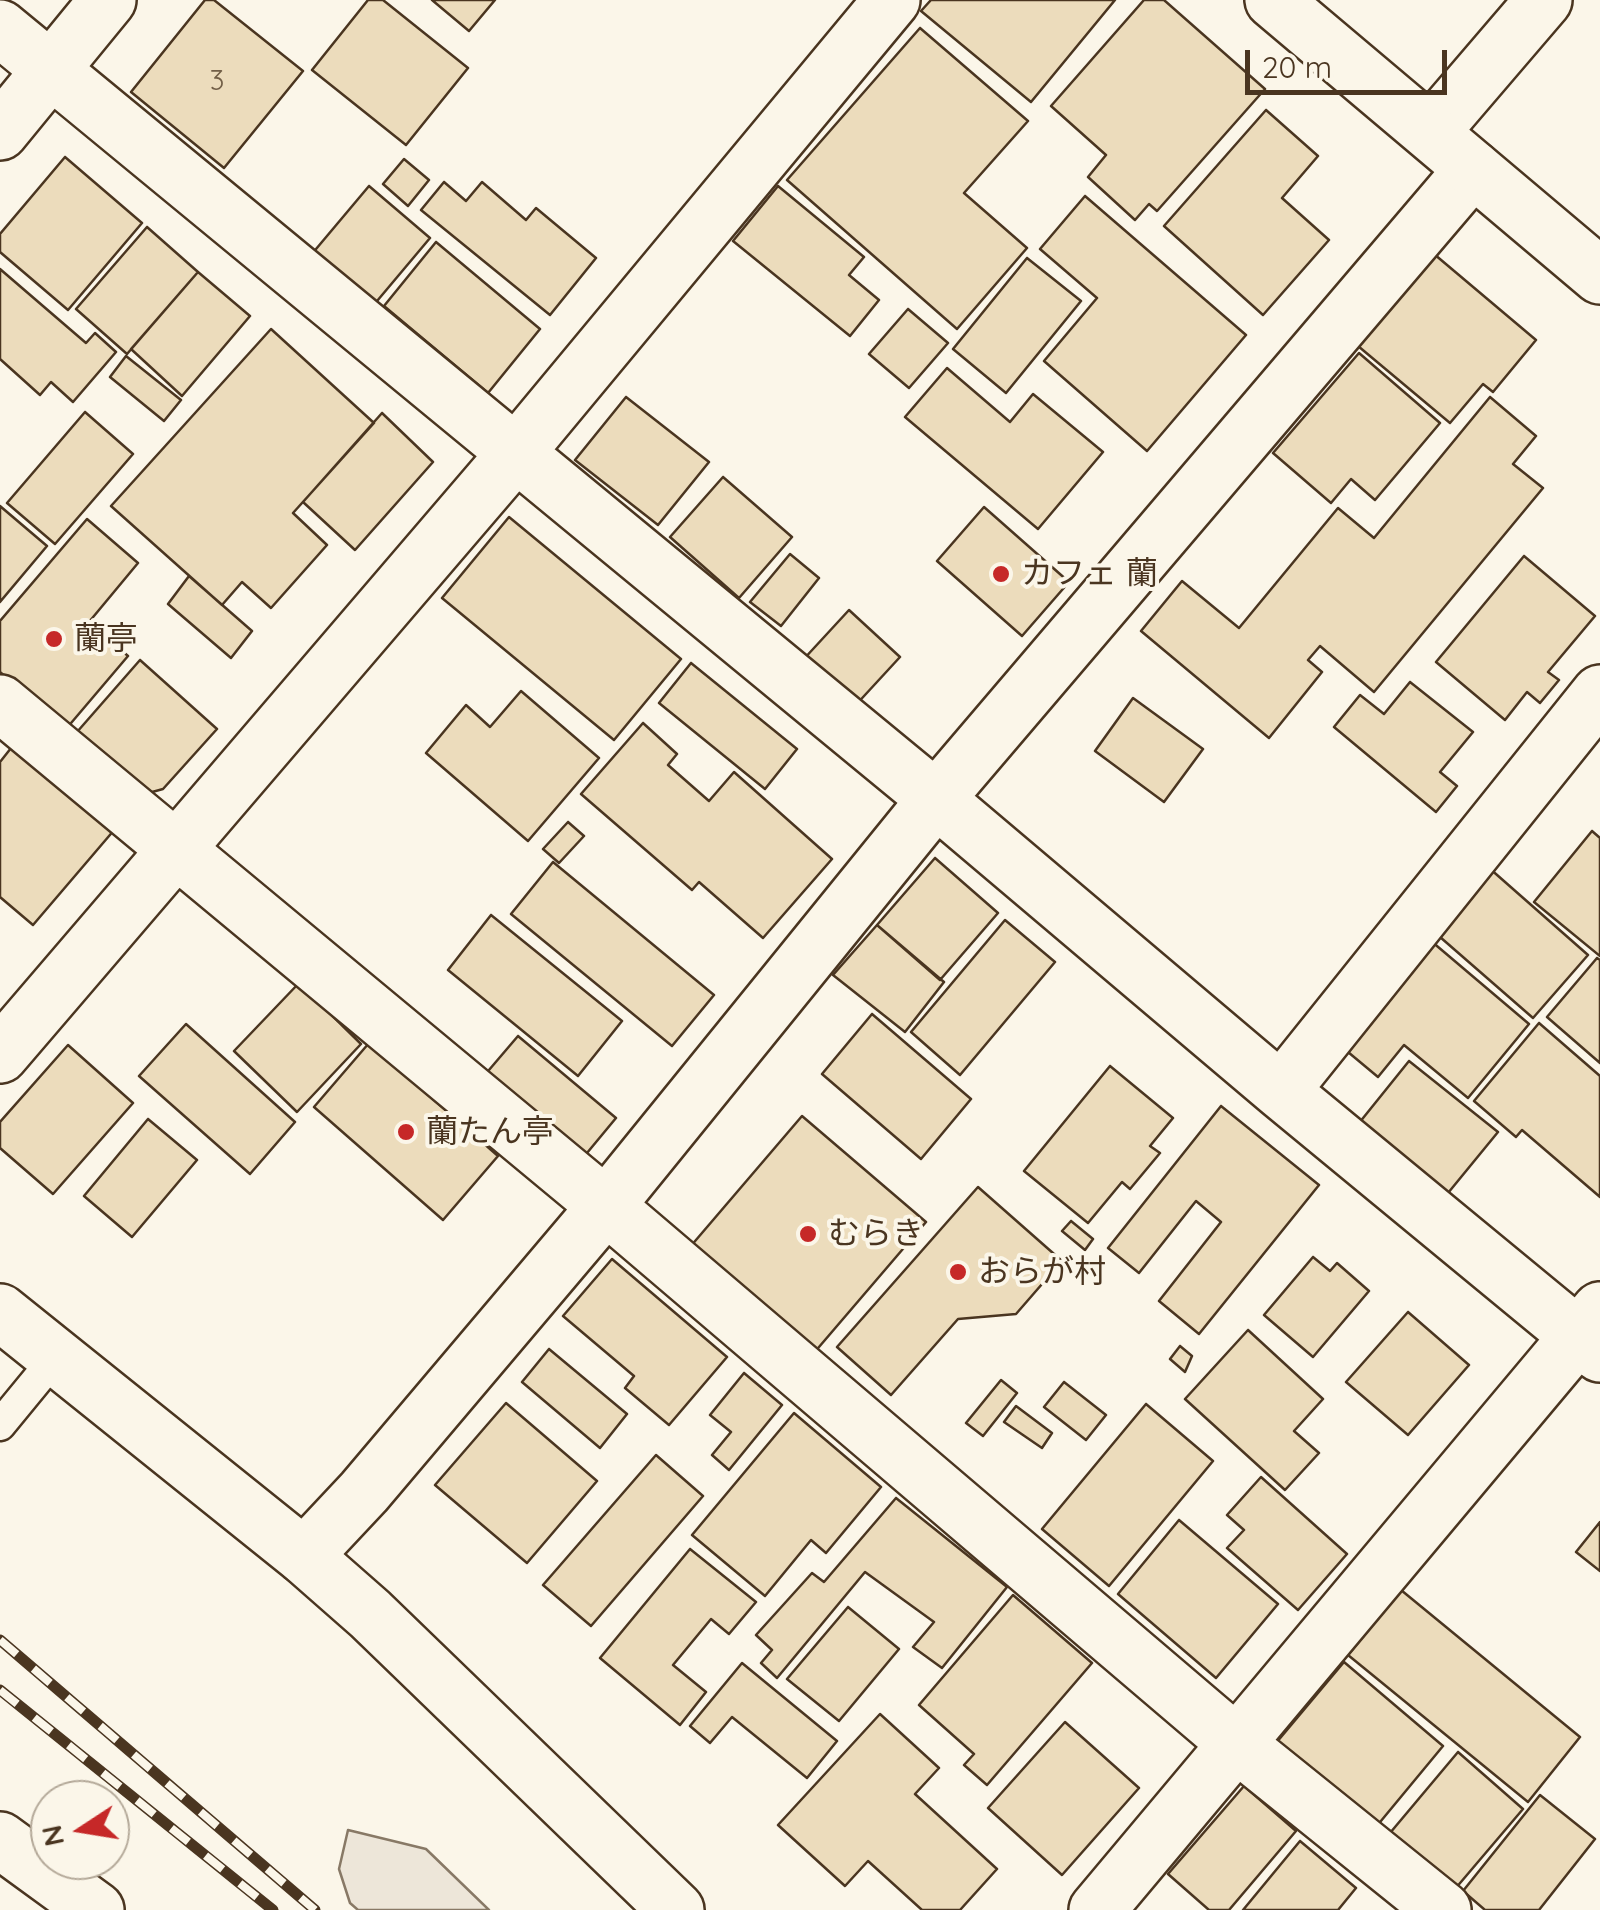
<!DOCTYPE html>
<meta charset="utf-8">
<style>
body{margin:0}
#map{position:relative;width:1600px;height:1910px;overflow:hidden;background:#fbf6e9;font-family:Quicksand,sans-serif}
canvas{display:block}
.north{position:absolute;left:30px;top:1780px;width:100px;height:100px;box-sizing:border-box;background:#fbf6e9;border:2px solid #b4a999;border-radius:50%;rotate:258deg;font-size:28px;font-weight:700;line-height:40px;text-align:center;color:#4a3520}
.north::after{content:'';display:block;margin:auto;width:35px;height:45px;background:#c62828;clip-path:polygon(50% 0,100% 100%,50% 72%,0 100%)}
.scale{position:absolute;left:1245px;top:50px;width:202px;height:45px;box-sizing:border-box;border:5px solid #4a3520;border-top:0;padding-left:12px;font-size:30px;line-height:35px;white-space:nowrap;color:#4a3520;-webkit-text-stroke:8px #fbf6e9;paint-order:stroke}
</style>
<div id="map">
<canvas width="1600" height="1910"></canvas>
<div class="north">N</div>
<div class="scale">20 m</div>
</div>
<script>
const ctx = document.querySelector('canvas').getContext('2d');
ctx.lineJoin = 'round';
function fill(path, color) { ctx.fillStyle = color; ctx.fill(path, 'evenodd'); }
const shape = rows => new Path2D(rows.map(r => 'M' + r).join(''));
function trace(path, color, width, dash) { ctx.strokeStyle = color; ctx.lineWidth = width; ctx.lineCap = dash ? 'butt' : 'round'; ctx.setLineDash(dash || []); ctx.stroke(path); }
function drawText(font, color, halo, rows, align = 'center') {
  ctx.font = font + ' Quicksand,"Noto Sans JP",sans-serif'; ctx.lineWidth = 8; ctx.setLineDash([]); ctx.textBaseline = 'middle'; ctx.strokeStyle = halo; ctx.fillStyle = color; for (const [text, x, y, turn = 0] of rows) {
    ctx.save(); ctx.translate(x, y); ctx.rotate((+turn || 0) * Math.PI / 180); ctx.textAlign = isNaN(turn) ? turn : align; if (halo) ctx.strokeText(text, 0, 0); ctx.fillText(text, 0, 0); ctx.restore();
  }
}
const green = shape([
 [348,1830,426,1849,489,1910,358,1910,350,1903,339,1869,348,1830]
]);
fill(green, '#ede6d9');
trace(green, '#887966', 2.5);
const building = shape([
 [205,0,214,0,303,71,224,168,131,92,205,0],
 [368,0,383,0,468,68,406,145,312,70,368,0],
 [432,0,495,0,469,31,432,0],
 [931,0,1115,0,1031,102,921,11,931,0],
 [1144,0,1164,0,1265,89,1157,211,1149,204,1135,220,1088,177,1106,155,1051,106,1144,0],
 [920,28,1028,121,964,193,1027,248,957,329,787,180,920,28],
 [1266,110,1318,156,1282,198,1329,240,1263,315,1164,226,1266,110],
 [65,157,142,223,68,310,0,252,0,234,65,157],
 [404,159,429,180,408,206,383,184,404,159],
 [444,182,466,201,482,182,526,220,536,208,596,258,550,315,421,210,444,182],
 [369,186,430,238,372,307,311,255,369,186],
 [778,186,864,257,849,275,879,300,850,336,733,241,778,186],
 [1085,196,1246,335,1147,451,1044,361,1097,298,1040,249,1085,196],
 [147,227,198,272,127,354,76,309,147,227],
 [436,242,540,329,488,393,384,306,436,242],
 [1434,254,1536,340,1493,392,1483,384,1450,423,1358,346,1434,254],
 [1027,258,1081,301,1006,393,953,349,1027,258],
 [0,269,86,343,95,333,116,352,73,402,51,382,40,395,0,359,0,269],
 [198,272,250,316,182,396,131,349,198,272],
 [908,309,948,343,909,388,869,354,908,309],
 [271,329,374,423,293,513,327,545,271,608,242,582,222,605,111,506,271,329],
 [1359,353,1440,423,1375,500,1351,479,1331,503,1273,453,1359,353],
 [126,356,181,400,164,421,110,377,126,356],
 [947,368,1010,422,1033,394,1103,452,1038,529,905,417,947,368],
 [626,397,709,462,658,525,575,460,626,397],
 [1490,397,1536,436,1513,464,1543,488,1374,692,1320,646,1308,660,1322,672,1269,738,1141,631,1182,581,1239,628,1338,508,1374,538,1490,397],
 [85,412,133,454,55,544,7,503,85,412],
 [382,413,433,462,355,550,303,502,382,413],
 [723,477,792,537,739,598,670,537,723,477],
 [0,506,47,546,0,602,0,506],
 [984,507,1069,582,1022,636,937,561,984,507],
 [509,517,681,659,614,740,442,598,509,517],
 [87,519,138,563,89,622,128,656,66,729,0,672,0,621,87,519],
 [790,554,819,578,781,626,750,602,790,554],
 [1524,556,1595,616,1548,672,1559,680,1540,703,1527,692,1505,720,1436,662,1524,556],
 [189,576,252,631,231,658,168,604,189,576],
 [849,610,900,657,853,708,802,661,849,610],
 [140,660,217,729,163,789,134,797,70,740,140,660],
 [691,663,797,749,765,789,659,703,691,663],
 [1410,682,1473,732,1440,772,1457,786,1436,812,1334,727,1360,695,1384,714,1410,682],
 [521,691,599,758,528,841,426,753,466,705,490,727,521,691],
 [1133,698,1203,749,1164,802,1095,751,1133,698],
 [643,723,677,754,668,765,709,801,734,772,832,859,763,938,699,882,692,890,581,794,643,723],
 [15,743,115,829,33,925,0,897,0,762,15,743],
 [568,822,584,836,559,863,543,849,568,822],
 [1592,831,1600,838,1600,956,1534,902,1592,831],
 [935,858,998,913,940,980,877,925,935,858],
 [553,862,714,995,672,1046,511,914,553,862],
 [1488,867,1588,955,1533,1018,1432,930,1488,867],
 [491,915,622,1021,578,1076,448,970,491,915],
 [1005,920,1055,962,960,1075,911,1032,1005,920],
 [877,925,944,982,905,1032,833,975,877,925],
 [1424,935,1529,1024,1468,1098,1404,1045,1378,1077,1336,1042,1424,935],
 [1597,958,1600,960,1600,1063,1547,1017,1597,958],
 [299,983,361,1044,297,1112,234,1051,299,983],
 [872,1014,971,1099,921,1159,822,1074,872,1014],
 [1539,1023,1600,1076,1600,1197,1522,1130,1516,1137,1474,1101,1539,1023],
 [186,1024,295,1122,250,1174,139,1076,186,1024],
 [518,1036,616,1118,582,1159,483,1077,518,1036],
 [369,1043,498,1156,443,1220,314,1107,369,1043],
 [68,1045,133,1103,53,1194,0,1148,0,1122,68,1045],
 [1409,1061,1498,1132,1439,1204,1351,1133,1409,1061],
 [1110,1066,1173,1118,1150,1146,1160,1153,1130,1189,1122,1182,1088,1223,1024,1171,1110,1066],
 [1221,1106,1319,1185,1199,1334,1159,1301,1221,1222,1196,1201,1139,1273,1108,1248,1221,1106],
 [802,1116,926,1222,813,1354,690,1247,802,1116],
 [148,1119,197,1160,132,1237,84,1196,148,1119],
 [978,1187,1062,1261,1016,1314,958,1319,891,1395,837,1347,978,1187],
 [1071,1221,1093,1239,1085,1250,1062,1231,1071,1221],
 [1313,1257,1330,1271,1337,1263,1369,1291,1313,1357,1264,1315,1313,1257],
 [612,1259,727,1357,669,1425,625,1388,634,1376,563,1316,612,1259],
 [1408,1312,1469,1365,1408,1435,1346,1382,1408,1312],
 [1248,1330,1323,1399,1294,1431,1319,1453,1285,1490,1185,1399,1248,1330],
 [1180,1346,1192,1356,1185,1372,1170,1359,1180,1346],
 [549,1349,627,1414,600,1448,522,1382,549,1349],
 [744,1373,782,1405,729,1470,712,1455,731,1432,710,1415,744,1373],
 [1001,1380,1017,1393,983,1436,966,1423,1001,1380],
 [1064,1382,1106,1415,1086,1440,1044,1407,1064,1382],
 [506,1403,597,1481,527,1563,435,1485,506,1403],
 [1146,1404,1213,1461,1109,1586,1042,1529,1146,1404],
 [1016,1406,1052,1433,1042,1448,1004,1422,1016,1406],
 [794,1413,881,1487,826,1553,811,1540,765,1596,692,1535,794,1413],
 [656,1455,703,1496,591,1626,543,1585,656,1455],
 [1261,1477,1347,1554,1298,1610,1227,1548,1244,1530,1227,1515,1261,1477],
 [896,1498,1007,1587,942,1668,913,1647,934,1622,865,1572,777,1678,761,1663,772,1650,756,1635,812,1573,824,1582,896,1498],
 [1179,1520,1278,1604,1216,1678,1118,1594,1179,1520],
 [1600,1522,1600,1571,1576,1552,1600,1522],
 [690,1549,756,1602,729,1634,711,1619,673,1665,706,1692,680,1725,600,1658,690,1549],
 [1401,1590,1580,1737,1528,1802,1348,1655,1401,1590],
 [1013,1595,1092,1663,987,1785,964,1765,974,1754,919,1705,1013,1595],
 [848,1607,899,1649,839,1721,787,1679,848,1607],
 [1344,1662,1443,1746,1371,1833,1271,1749,1344,1662],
 [742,1663,837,1741,807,1778,732,1717,710,1743,690,1726,742,1663],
 [880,1714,939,1768,915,1794,997,1869,960,1910,922,1910,868,1861,845,1886,778,1825,880,1714],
 [1065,1722,1139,1788,1062,1875,988,1808,1065,1722],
 [1458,1752,1523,1809,1455,1889,1390,1833,1458,1752],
 [1244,1786,1296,1831,1229,1910,1209,1910,1168,1874,1244,1786],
 [1540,1795,1595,1839,1539,1910,1485,1910,1463,1891,1540,1795],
 [1300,1841,1356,1888,1338,1910,1243,1910,1300,1841]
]);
fill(building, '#ecdcbc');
trace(building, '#4a3520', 2.5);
const lane = shape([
 [0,1425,55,1358]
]);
const street = shape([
 [0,28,936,799,1281,1091,1600,1354],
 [0,132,108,0],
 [1431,132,1544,0],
 [0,703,606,1206,1237,1744,1443,1910],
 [0,1055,515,454,892,0],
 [1281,1091,1600,693],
 [304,1556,364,1492,606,1206,936,799,1473,169],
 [1097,1910,1600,1310]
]);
const secondary = shape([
 [1273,0,1600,276],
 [0,1312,304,1556,370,1614,676,1910]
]);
const highway = shape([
 [0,1840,96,1910]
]);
trace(lane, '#4a3520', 35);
trace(street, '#4a3520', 60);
trace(secondary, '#4a3520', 60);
trace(highway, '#4a3520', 60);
trace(lane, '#fbf6e9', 30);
trace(street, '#fbf6e9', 55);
trace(secondary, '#fbf6e9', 55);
trace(highway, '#fbf6e9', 55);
const rail = shape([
 [0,1640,315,1910],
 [0,1690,273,1910]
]);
trace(rail, '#4a3520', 11);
trace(rail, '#fbf6e9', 8, [22]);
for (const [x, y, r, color] of [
 [1001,574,10,"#c62828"],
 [54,639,10,"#c62828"],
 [406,1132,10,"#c62828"],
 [808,1234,10,"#c62828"],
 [958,1272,10,"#c62828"]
]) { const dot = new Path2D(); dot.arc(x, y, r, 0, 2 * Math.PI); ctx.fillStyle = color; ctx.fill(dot); trace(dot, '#fbf6e9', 4); }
drawText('28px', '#725f47', null, [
 ["3",217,82]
]);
drawText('32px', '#4a3520', '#fbf6e9', [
 ["カフェ 蘭",1021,574],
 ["蘭亭",74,639],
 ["蘭たん亭",426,1132],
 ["むらき",828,1234],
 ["おらが村",978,1272]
], 'left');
</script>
